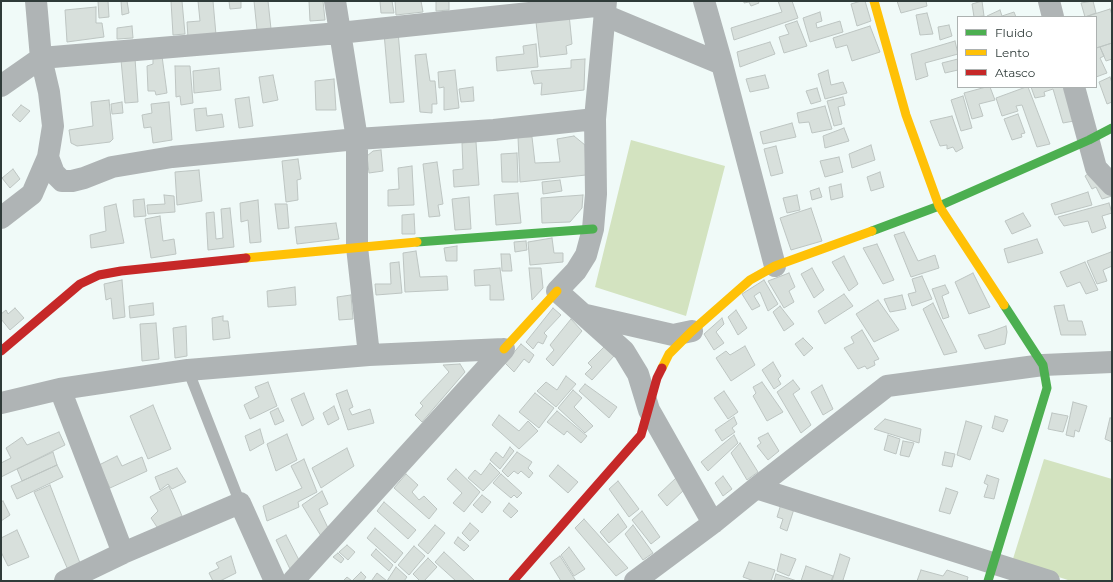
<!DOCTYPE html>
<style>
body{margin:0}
#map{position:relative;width:1113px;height:582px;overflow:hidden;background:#f0faf8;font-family:Montserrat,sans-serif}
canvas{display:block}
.frame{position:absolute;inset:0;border:2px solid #2f3b39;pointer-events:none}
.legend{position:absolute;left:957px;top:16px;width:140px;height:72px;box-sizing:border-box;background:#fff;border:1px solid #acb1b0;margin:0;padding:5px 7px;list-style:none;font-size:12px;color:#2f3b39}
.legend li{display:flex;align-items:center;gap:8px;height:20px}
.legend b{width:20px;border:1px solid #acb1b0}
</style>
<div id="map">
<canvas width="1113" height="582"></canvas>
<div class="frame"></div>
<ul class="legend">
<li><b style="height:5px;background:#4caf50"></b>Fluido</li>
<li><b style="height:5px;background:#ffc107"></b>Lento</li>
<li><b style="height:5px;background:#c62828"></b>Atasco</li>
</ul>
</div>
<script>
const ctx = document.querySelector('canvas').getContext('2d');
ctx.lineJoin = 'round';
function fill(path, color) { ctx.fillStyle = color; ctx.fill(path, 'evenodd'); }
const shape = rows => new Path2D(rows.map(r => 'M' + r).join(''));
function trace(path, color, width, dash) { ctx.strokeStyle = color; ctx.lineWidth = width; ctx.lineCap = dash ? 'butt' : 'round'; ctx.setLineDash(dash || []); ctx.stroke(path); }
fill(shape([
 [631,140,725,166,686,316,595,287],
 [1044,459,1112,479,1112,581,1071,581,1012,562]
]), '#d3e3c0');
const building = shape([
 [98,1,108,1,109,17,99,18,98,1],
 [121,1,127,1,129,13,122,15,121,1],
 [171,1,182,1,185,34,173,35,171,1],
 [198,1,213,1,216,35,188,38,187,22,200,21,198,1],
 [229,1,241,1,241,8,230,9,229,1],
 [254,1,268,1,271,29,257,30,254,1],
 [309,1,323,1,325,20,310,21,309,1],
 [380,1,392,1,394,13,381,13,380,1],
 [395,1,421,1,423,12,396,15,395,1],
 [436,1,449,1,449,10,436,11,436,1],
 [744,1,758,1,759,3,751,6,749,2,744,3,744,1],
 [778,1,792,1,798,18,734,40,731,28,782,12,778,1],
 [861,1,865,1,871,21,857,26,851,4,861,1],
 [897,1,926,1,927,6,901,13,897,1],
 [982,1,984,16,974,17,972,4,982,1],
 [1093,1,1096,13,1085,17,1081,3,1093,1],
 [96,7,96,23,102,23,104,37,67,42,65,10,96,7],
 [1110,9,1112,15,1112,43,1096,48,1096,17,1085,17,1110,9],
 [1000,10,1002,16,1014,12,1016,17,987,17,987,16,1000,10],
 [820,12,822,21,816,23,817,28,840,21,843,32,810,42,803,18,820,12],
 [927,13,933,34,920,35,916,15,927,13],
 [569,14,572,44,566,46,567,54,540,57,536,22,569,14],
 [797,21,807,46,784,53,779,37,789,34,785,25,797,21],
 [949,25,952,36,940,40,938,27,949,25],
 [132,26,133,38,117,39,117,28,132,26],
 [870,26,880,52,852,61,847,45,836,48,833,38,870,26],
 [398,31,404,102,390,103,384,33,398,31],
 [955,41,958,54,925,63,928,76,916,80,911,54,955,41],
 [770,42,775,54,740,67,737,52,770,42],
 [1112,43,1112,59,1106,61,1100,47,1112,43],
 [536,44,538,67,497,71,496,57,524,54,523,46,536,44],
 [1100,47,1104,56,1100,58,1107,73,1096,77,1096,48,1100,47],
 [426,54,430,81,435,81,437,104,432,104,432,113,420,112,415,55,426,54],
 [162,56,167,93,156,95,155,91,148,91,147,66,153,64,153,57,162,56],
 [135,58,138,102,125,103,121,60,135,58],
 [585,59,584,90,541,95,542,83,534,84,531,71,571,68,571,60,585,59],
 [958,59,958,70,945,73,942,63,958,59],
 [175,66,190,66,193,103,181,105,180,96,176,97,175,66],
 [219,68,221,90,194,93,193,71,219,68],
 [455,70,459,108,444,110,444,87,439,88,438,72,455,70],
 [828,70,831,85,843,82,847,93,825,99,818,74,828,70],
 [273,75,278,100,263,103,259,77,273,75],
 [765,75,769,88,750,92,746,79,765,75],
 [1110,77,1112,83,1112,102,1107,104,1099,82,1110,77],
 [334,79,336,110,316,110,315,81,334,79],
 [473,87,474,101,461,102,459,89,473,87],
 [986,87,990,87,995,100,979,104,983,116,972,119,964,93,986,87],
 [1026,87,1028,87,1050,144,1037,147,1022,105,1016,106,1018,111,1002,116,996,98,1026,87],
 [1031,87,1064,87,1074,121,1063,123,1053,89,1044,92,1045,96,1035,98,1031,87],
 [817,88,821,101,811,104,806,91,817,88],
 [963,96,972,128,961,131,951,100,963,96],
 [249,97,253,126,239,128,235,99,249,97],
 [843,97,845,105,838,107,842,124,834,126,827,101,843,97],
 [109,100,113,139,110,142,77,146,71,143,69,130,93,126,91,102,109,100],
 [122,102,123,113,112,114,111,104,122,102],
 [169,102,172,140,153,143,151,127,144,128,142,115,152,113,151,104,169,102],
 [21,105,30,111,20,122,12,115,21,105],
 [825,106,832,129,812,133,809,122,799,123,797,113,825,106],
 [206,108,207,116,222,114,224,127,196,131,194,109,206,108],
 [1018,114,1025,133,1021,134,1022,137,1012,140,1004,119,1018,114],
 [952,116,963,148,956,152,953,147,947,149,947,145,940,146,930,121,952,116],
 [792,123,796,137,763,144,760,132,792,123],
 [844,128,849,141,825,148,823,136,844,128],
 [574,136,585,145,586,175,520,182,518,137,532,137,535,163,560,162,557,139,574,136],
 [476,142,479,185,454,187,453,170,463,169,462,143,476,142],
 [871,145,875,160,852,168,849,154,871,145],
 [776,146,783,173,771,176,764,149,776,146],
 [381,150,383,171,369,173,367,156,373,151,381,150],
 [517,153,518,182,502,182,501,154,517,153],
 [839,157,843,172,825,177,820,161,839,157],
 [298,159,301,179,297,180,298,200,286,202,282,161,298,159],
 [437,162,443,204,438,205,440,216,429,217,423,164,437,162],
 [412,166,414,205,388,206,388,190,399,189,398,168,412,166],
 [13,169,20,179,10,188,2,178,13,169],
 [199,170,202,201,177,205,175,172,199,170],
 [1092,171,1112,196,1102,199,1096,187,1092,189,1085,176,1092,171],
 [880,172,884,187,871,191,867,177,880,172],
 [560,180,562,191,543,194,542,182,560,180],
 [841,184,843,197,831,200,829,187,841,184],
 [819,188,822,197,812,200,810,191,819,188],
 [1088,192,1092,205,1055,215,1051,204,1088,192],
 [518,193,521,223,496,225,494,195,518,193],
 [164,195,174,196,175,212,148,214,147,205,165,204,164,195],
 [583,195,582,208,570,222,542,223,541,198,583,195],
 [797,195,800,210,787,213,783,198,797,195],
 [469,197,471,229,455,230,452,199,469,197],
 [144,199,146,216,134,217,133,200,144,199],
 [258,200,261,242,250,243,248,220,241,222,240,203,258,200],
 [1109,203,1112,213,1102,216,1106,228,1092,233,1088,221,1064,226,1058,217,1109,203],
 [116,204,124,243,91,248,90,235,106,231,104,207,116,204],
 [275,204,287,204,289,228,278,229,275,204],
 [230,208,234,247,208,250,206,213,214,212,216,239,223,238,221,209,230,208],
 [811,208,822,241,791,250,780,218,811,208],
 [1023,213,1031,226,1012,234,1005,221,1023,213],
 [414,214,415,234,402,234,402,215,414,214],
 [160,216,163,241,174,239,176,254,151,258,145,219,160,216],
 [336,223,339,239,297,244,295,227,336,223],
 [904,232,918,261,935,255,939,268,911,277,894,235,904,232],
 [552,238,554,253,563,253,563,262,530,265,528,242,552,238],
 [1037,239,1043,253,1008,263,1004,249,1037,239],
 [526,241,527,250,515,252,514,242,526,241],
 [877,244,894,280,883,284,863,248,877,244],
 [457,246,457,261,446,261,444,248,457,246],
 [416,251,420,277,447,276,448,290,405,292,403,253,416,251],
 [1111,252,1112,255,1112,266,1103,270,1107,281,1097,284,1087,261,1111,252],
 [501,254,510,254,512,271,502,271,501,254],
 [844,256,858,284,849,291,832,262,844,256],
 [399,262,402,293,376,295,375,284,391,284,390,263,399,262],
 [1085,262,1098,290,1086,294,1080,282,1067,287,1060,272,1085,262],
 [500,268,504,300,490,300,490,285,475,286,474,270,500,268],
 [529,268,541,268,543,288,532,300,529,268],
 [812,268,824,290,814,298,801,274,812,268],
 [789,273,795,287,789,291,794,302,784,308,768,281,789,273],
 [973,273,990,307,969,314,955,282,973,273],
 [922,276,932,299,912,306,908,294,916,292,912,279,922,276],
 [122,280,125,317,113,319,111,298,106,300,104,284,122,280],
 [764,280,778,304,768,311,760,292,754,296,760,306,752,310,742,294,764,280],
 [945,285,949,293,942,296,949,317,943,319,932,289,945,285],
 [295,287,296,305,268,307,267,291,295,287],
 [844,294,853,306,825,324,818,311,844,294],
 [351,295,353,319,339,320,337,297,351,295],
 [902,295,906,309,890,312,884,299,902,295],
 [878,300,899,330,874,342,856,314,878,300],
 [153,303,154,315,130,318,129,306,153,303],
 [933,303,957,352,944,355,923,309,933,303],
 [1064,305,1068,321,1082,321,1086,335,1061,335,1054,306,1064,305],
 [780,306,794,324,784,331,773,312,780,306],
 [15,308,24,318,10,330,1,319,1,314,6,310,8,314,15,308],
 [553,308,561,315,544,333,547,336,543,344,538,342,533,349,526,342,553,308],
 [736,310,747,328,738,335,728,317,736,310],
 [223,316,223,321,228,321,230,338,213,340,212,318,223,316],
 [722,318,724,324,716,332,724,343,714,350,704,334,722,318],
 [571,319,582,331,553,366,546,359,554,350,550,345,571,319],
 [156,323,159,359,142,361,140,324,156,323],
 [186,326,187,356,175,358,173,328,186,326],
 [1006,326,1007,332,1005,344,985,349,978,335,987,333,1006,326],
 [862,330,879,359,874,361,875,365,867,369,865,366,858,369,844,348,854,343,851,337,862,330],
 [803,338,813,348,804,356,795,344,803,338],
 [521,344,534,355,529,363,524,359,514,372,505,363,521,344],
 [745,346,755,365,731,381,716,358,726,351,730,355,745,346],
 [604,347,614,356,592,380,585,374,592,367,588,363,604,347],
 [773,362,781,376,778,379,781,384,774,389,762,370,773,362],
 [460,364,465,372,422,422,415,415,423,406,420,403,449,372,443,365,460,364],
 [566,376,576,384,556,407,537,391,546,382,557,390,566,376],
 [793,380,800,389,793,394,811,425,801,433,777,392,793,380],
 [268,382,277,406,250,419,244,405,259,397,255,387,268,382],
 [762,382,783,412,767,421,753,396,756,393,753,387,762,382],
 [585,384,617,407,609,418,579,391,585,384],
 [822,385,833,409,823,415,811,392,822,385],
 [347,390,353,407,349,409,352,415,370,409,374,423,348,430,336,394,347,390],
 [573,390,582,398,574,407,593,426,585,433,558,408,573,390],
 [724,391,738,412,728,419,714,398,724,391],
 [304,393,314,419,302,426,291,399,304,393],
 [535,393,554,408,539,428,519,412,535,393],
 [1073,402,1087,406,1079,432,1075,430,1074,437,1066,435,1073,402],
 [153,405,171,449,148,459,130,416,153,405],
 [334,406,339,419,328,425,323,413,334,406],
 [278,408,284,421,275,425,270,412,278,408],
 [557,411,587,436,581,443,567,431,564,435,547,422,557,411],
 [1052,413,1068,416,1063,432,1048,429,1052,413],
 [499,415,519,431,528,421,538,431,519,449,492,425,499,415],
 [995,416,1008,420,1003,432,992,428,995,416],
 [734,417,737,424,732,428,735,432,722,441,715,430,734,417],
 [1110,418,1112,418,1112,442,1105,439,1110,418],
 [885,419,921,429,919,443,874,429,885,419],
 [966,421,982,426,970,460,957,455,966,421],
 [260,429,264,443,250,451,245,436,260,429],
 [59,432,65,445,1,477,1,463,11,458,6,448,22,437,27,445,59,432],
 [768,433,779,451,768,460,757,446,761,443,758,438,768,433],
 [287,434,297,460,276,471,267,444,287,434],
 [734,435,738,443,708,471,701,462,734,435],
 [888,435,900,439,896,454,884,450,888,435],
 [903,441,914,443,909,457,900,455,903,441],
 [740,443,758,472,747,480,731,453,740,443],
 [510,447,514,451,500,469,490,460,496,452,503,458,510,447],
 [347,448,354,466,321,488,312,468,347,448],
 [53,452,57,465,22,481,17,469,53,452],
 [517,452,532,462,528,468,533,473,529,478,521,471,518,474,514,471,508,477,502,471,517,452],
 [945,452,955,454,952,467,942,465,945,452],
 [117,456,122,466,142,457,147,471,110,488,99,465,117,456],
 [304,459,317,492,298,502,299,507,267,521,263,506,302,488,291,466,304,459],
 [490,463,500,473,483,491,468,478,475,470,481,475,490,463],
 [57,465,63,477,17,499,11,486,57,465],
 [558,465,578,482,568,493,549,476,558,465],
 [177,468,186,482,172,489,168,484,160,490,155,477,177,468],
 [456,469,480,492,464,512,453,503,462,493,447,479,456,469],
 [406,474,418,485,412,492,419,500,424,496,437,509,429,519,394,488,406,474],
 [501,474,522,493,517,498,514,495,511,498,493,483,501,474],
 [987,475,999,479,994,499,984,497,988,485,984,483,987,475],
 [723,476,732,489,723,496,715,483,723,476],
 [676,478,685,489,667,506,658,495,676,478],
 [618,481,639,509,629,517,609,489,618,481],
 [50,485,80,563,68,570,34,492,50,485],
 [169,486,182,516,157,527,151,518,158,511,150,497,169,486],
 [946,488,958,492,950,514,939,511,946,488],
 [322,491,328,504,319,509,328,528,321,536,302,505,322,491],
 [482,495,491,502,482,513,473,505,482,495],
 [3,501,10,515,1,521,1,502,3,501],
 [384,502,416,530,408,539,377,511,384,502],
 [509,503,518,511,511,518,503,511,509,503],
 [781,504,794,509,787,531,780,528,783,519,777,517,781,504],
 [642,511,660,537,651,544,632,520,642,511],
 [618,514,627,527,609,543,600,532,618,514],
 [584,519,628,568,616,576,575,528,584,519],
 [470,523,479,531,470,541,462,533,470,523],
 [435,525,445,533,428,554,418,545,435,525],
 [633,525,653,553,643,560,625,534,633,525],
 [375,528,403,553,395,563,367,538,375,528],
 [17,530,29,557,8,566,1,552,1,538,17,530],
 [286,535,300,562,290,569,276,540,286,535],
 [458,537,469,546,464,551,454,543,458,537],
 [347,545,355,552,348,560,339,552,347,545],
 [414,546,425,556,409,575,398,565,414,546],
 [569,547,585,569,574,576,561,555,569,547],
 [376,549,393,565,389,571,371,555,376,549],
 [444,552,474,580,474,581,456,581,435,562,444,552],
 [338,553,344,559,341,563,333,557,338,553],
 [781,554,796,559,789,576,777,571,781,554],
 [840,554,850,558,843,580,845,581,832,581,840,554],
 [231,556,236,573,220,581,213,581,209,573,219,568,216,563,231,556],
 [560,556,576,581,561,581,550,563,560,556],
 [428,558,437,567,424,581,420,581,413,574,428,558],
 [749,562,775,570,771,581,754,581,743,577,749,562],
 [806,566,833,576,831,581,801,581,806,566],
 [396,567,407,577,404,581,374,581,372,580,377,573,387,581,396,567],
 [921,570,943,576,947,570,968,577,967,581,917,581,921,570],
 [361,572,366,577,363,581,343,581,347,577,352,581,361,572],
 [776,574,797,581,774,581,776,574]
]);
fill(building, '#d8e0dc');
trace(building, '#bdc5c2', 1);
trace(shape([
 [188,370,240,503]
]), '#afb4b5', 11);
trace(shape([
 [335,1,357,139,357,247,369,355],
 [606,1,595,119,596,194,593,229,586,255,576,271,557,291,624,351,638,374,649,410,713,523],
 [704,1,722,64,775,266],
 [1049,1,1053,17],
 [604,15,722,64],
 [1,86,41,58,339,33,605,5],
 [1074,87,1096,168,1112,185],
 [48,157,54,173,62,181,72,181,84,178,112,167,172,157,357,139,494,130,595,119],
 [1,218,32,194,48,157,53,126,49,92,41,58,36,1],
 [586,315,673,335,692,331],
 [60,389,123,553],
 [1,403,60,389,188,370,369,355,504,349],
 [756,488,1049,581],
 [65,581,123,553,240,503,275,581],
 [293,581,504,349],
 [635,581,713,523,756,488,887,386,1043,365,1112,362]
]), '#afb4b5', 22);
trace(shape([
 [872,231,939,206,1089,140,1112,128],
 [417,242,593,229],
 [988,581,1047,388,1043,365,1004,305]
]), '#4caf50', 9);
trace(shape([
 [874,1,906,115,939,206,1004,305],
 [246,258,417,242],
 [504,349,557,291],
 [662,368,669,354,692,331,750,280,775,266,872,231]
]), '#ffc107', 9);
trace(shape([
 [1,351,80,284,99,275,121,271,246,258],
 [513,581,641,435,657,378,662,368]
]), '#c62828', 9);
</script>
